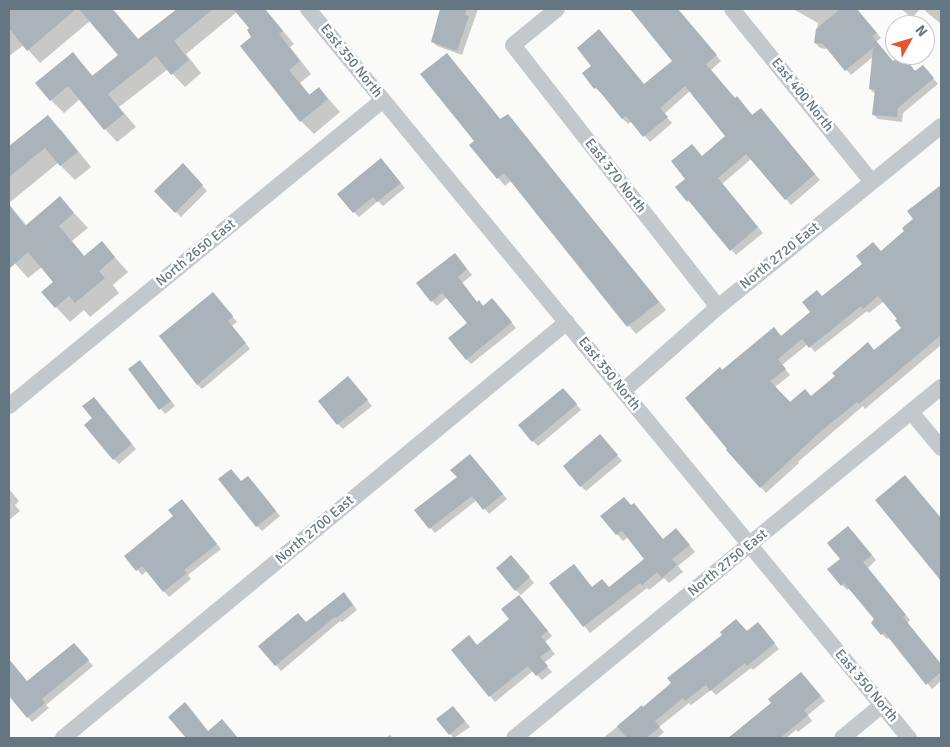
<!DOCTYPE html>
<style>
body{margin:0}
#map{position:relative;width:950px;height:747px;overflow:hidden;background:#fafaf8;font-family:Signika,sans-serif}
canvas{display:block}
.frame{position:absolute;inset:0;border:10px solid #657683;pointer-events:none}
.north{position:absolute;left:885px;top:15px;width:50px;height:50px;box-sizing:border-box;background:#fff;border:1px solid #c1c8cd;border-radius:50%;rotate:51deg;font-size:14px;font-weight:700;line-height:20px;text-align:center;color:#657683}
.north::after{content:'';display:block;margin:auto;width:18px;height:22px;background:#e4572e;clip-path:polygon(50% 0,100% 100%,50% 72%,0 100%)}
</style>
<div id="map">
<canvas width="950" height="747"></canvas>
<div class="frame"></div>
<div class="north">N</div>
</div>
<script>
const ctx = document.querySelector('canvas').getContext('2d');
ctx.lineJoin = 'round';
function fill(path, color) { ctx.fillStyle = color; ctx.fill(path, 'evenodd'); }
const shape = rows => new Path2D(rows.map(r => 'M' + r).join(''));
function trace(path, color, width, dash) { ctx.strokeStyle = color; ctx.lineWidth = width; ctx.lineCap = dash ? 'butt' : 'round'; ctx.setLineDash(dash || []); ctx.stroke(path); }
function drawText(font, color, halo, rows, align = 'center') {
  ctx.font = font + ' Signika,sans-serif'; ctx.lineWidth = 5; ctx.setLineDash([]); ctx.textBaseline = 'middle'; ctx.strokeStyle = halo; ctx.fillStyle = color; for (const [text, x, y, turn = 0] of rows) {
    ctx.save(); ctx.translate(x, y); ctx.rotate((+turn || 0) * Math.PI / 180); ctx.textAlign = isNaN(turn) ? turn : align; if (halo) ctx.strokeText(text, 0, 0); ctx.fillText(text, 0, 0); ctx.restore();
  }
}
fill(shape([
 [9,9,113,9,139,40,177,9,265,9,294,44,290,47,311,74,300,83,310,95,319,88,340,112,314,134,301,121,253,37,251,29,237,12,186,54,201,73,185,87,168,69,119,107,136,127,117,142,105,129,80,99,64,113,51,100,73,54,93,76,119,56,90,21,40,63,24,45,9,56],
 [441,9,478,9,462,55,437,46,432,41],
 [631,9,677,9,721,61,711,70,735,99,742,103,753,116,766,115,820,180,791,205,751,159,722,184,763,233,736,255,677,187,687,179,703,157,726,136,690,91,664,114,672,123,650,142,632,121,628,124,623,119,602,92,601,93,595,88,583,74,644,85,674,61],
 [793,9,848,9,852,14,861,15,881,38,876,42,894,63,916,72,927,71,938,84,903,113,902,122,878,119,873,114,875,94,870,89,874,56,851,75,828,49,820,48,815,43,818,23],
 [901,9,920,9,912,18],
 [923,9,941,9,941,24],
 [454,62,501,120,515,123,666,310,636,334,544,223,511,181,505,186,498,178,476,141],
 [48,117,62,131,91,167,75,180,58,163,9,203,9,148],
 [182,165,207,191,181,217,155,191],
 [386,165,405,188,383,206,378,201,359,217,354,212],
 [941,187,941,345,865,409,863,406,798,462,799,463,766,493,727,450,722,371,781,337,812,312,823,297,906,231,928,198],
 [884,301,899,319,903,328,875,351,812,397,791,403,775,387,790,375,782,365,808,344,815,352,867,311,869,313],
 [60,198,88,228,72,241,85,257,102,243,128,272,113,285,119,293,90,317,84,310,70,322,56,307,55,282,42,267,28,278,9,257,9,204,27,226],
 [460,260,472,275,462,283,478,303,484,307,497,305,516,328,471,364,466,359,469,323,447,297,437,306,432,301],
 [218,299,237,322,232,326,250,349,202,389,197,384],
 [145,367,175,406,165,414,130,369],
 [353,383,372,406,343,429,338,424],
 [568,394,581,410,538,446,533,441],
 [98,403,136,449,119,464,114,459,94,418],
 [605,441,622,461,586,491,581,486],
 [475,460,507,499,489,514,477,500,435,533,416,511,458,477],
 [910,481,941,520,941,579,876,500],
 [253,482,280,516,262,531,257,526,241,483],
 [9,489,19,501,15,505,20,511,9,520],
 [182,501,221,549,188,575,191,579,169,597,147,571,142,575,126,556,174,516],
 [602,517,663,540,682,536,695,552,678,566,683,572,669,583,664,578,649,590,647,588,590,633,550,584,610,588,646,559,628,537,623,541],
 [853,532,876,560,868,568,910,620,907,623,941,664,941,681,932,689,889,637,887,639,882,634,875,619,850,587,847,590,842,585,842,559],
 [516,561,534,583,521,595,516,590],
 [349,599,357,610,342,622,340,621,281,671,260,646,306,624],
 [524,602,552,636,545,642,555,654,544,663,552,672,542,680,533,671,495,702,453,650,478,646,511,619],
 [763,629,779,649,753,670,751,668,716,695,711,690,691,705,689,703,659,727,664,732,657,738,603,738,642,707,643,708,747,633],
 [79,649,93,666,46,705,49,708,32,722,9,694,9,661,27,683],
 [806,678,825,701,808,715,812,721,798,732,796,730,786,738,730,738],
 [458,712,470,727,454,738,450,734],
 [169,717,208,732,227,726,237,738,187,738],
 [390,735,393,738,386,738]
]), '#0003');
fill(shape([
 [9,9,76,9,27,51,9,28],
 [79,9,112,9,138,39,177,9,213,9,174,41,189,60,171,75,156,56,108,94,124,114,104,130,68,86,50,101,35,83,73,52,92,76,118,55],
 [233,9,265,9,283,31,279,34,300,61,289,70,309,95,319,87,328,99,300,122,240,46,251,37,247,30,249,28],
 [440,9,467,9,465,15,469,16,457,51,431,42],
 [630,9,678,9,717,55,706,64,735,98,737,96,752,115,761,108,815,174,785,200,746,154,718,178,758,227,730,251,688,200,687,202,675,187,685,179,671,161,692,144,702,156,725,136,685,86,660,108,668,117,643,137,626,116,622,119,596,87,594,89,582,73,591,66,577,48,599,29,644,84,672,61],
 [840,9,857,9,877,33,872,36,893,61,903,55,915,71,923,65,934,78,898,108,897,117,872,115,875,90,869,89,873,48,845,71,823,44,814,43,816,29],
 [447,53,500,119,508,114,659,302,627,327,504,173,497,179,469,145,474,141,420,74],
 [48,115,78,152,60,166,45,148,9,177,9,146],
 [381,158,401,183,377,202,373,197,353,213,337,194],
 [183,163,203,185,175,213,154,191],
 [941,185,941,335,859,404,857,402,820,432,760,488,726,450,727,449,685,398,720,367,722,370,774,327,781,336,810,312,802,302,817,290,822,296,862,264,856,256,873,242,881,251,904,231,902,228,913,219,907,211],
 [878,296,897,319,895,320,901,328,874,350,868,342,832,373,835,376,811,396,805,389,790,402,770,381,786,369,778,359,802,339,809,348,861,306,863,309],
 [60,196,74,213,59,226,84,256,102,241,115,257,99,271,105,278,75,303,69,296,55,308,41,292,53,282,28,252,9,269,9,205,25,226],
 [455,253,467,269,458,277,477,302,479,300,483,306,492,298,512,322,466,360,448,338,467,323,442,293,431,302,416,283],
 [213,292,233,316,228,321,246,343,197,385,159,336],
 [140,360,171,401,159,410,128,369],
 [348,376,368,400,337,425,318,401],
 [563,388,577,404,532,442,518,425],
 [94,397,132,444,113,460,84,425,92,418,82,406],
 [600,434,618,455,580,487,563,466],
 [470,454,503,494,483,510,472,496,429,529,414,510,457,477,450,470],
 [231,469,241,481,248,476,276,511,256,527,218,479],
 [905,475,941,518,941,581,875,500],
 [624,497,631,505,634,503,663,539,676,528,690,545,672,559,677,565,662,578,657,572,642,585,640,583,583,627,549,583,574,564,592,587,602,579,609,587,644,559,622,531,616,535,600,516],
 [182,499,217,544,184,570,187,573,163,592,142,566,136,571,124,556,173,516,168,510],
 [848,526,872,555,863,562,906,615,903,617,941,664,941,672,926,685,884,632,881,635,871,623,874,619,844,583,841,586,827,569,840,559,827,543],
 [511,555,530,577,515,591,496,568],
 [344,592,353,605,336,618,335,617,275,666,258,646,298,613,306,622],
 [519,595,548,631,541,636,551,649,540,657,548,666,536,676,528,666,489,697,451,650,469,635,477,645,509,619,501,609],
 [736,619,747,631,758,622,775,643,747,666,745,663,710,691,706,685,685,701,683,698,655,721,660,727,646,738,627,738,617,726,642,705,643,707,671,683,667,678,722,635,720,632],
 [74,643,89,660,42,699,45,703,27,718,9,696,9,659,27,681],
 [801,672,821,696,804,710,808,715,780,738,728,738,771,703,768,699],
 [185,702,208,731,222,719,238,738,186,738,168,717],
 [453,706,465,721,449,735,436,719]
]), '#aab3b9');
trace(shape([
 [308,9,909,738],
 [557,9,513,45,718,307],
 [732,9,872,182],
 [623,391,718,307,941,126],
 [9,406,383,100],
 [911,412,941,448],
 [63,738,567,322],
 [514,738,941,387],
 [842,738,882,705]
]), '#c3c8cc', 16);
drawText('14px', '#657683', '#fff', [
 ["East 350 North",351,61,51],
 ["East 400 North",802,95,51],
 ["East 370 North",615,176,52],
 ["North 2650 East",196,253,-39],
 ["North 2720 East",780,256,-39],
 ["East 350 North",609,374,51],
 ["North 2700 East",315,530,-40],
 ["North 2750 East",728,563,-39],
 ["East 350 North",866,686,50]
]);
</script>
